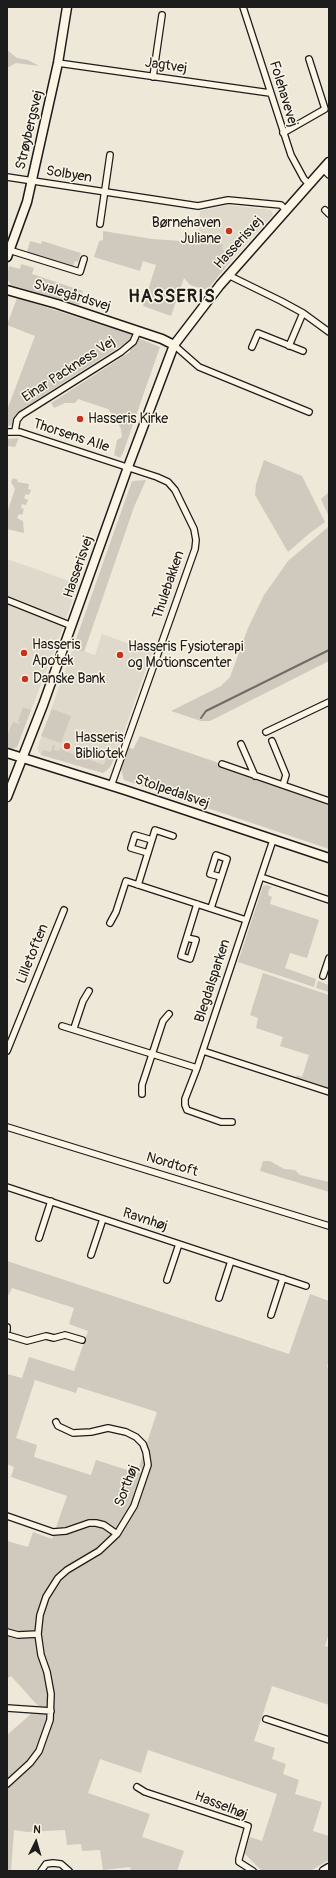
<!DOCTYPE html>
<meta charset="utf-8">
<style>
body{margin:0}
#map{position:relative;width:336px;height:1878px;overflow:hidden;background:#eee8d9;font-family:Pangolin,sans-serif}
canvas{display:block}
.frame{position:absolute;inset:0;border:8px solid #1c1c1c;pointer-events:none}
.north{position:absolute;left:16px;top:1822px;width:40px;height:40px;-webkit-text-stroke:3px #fcf5e5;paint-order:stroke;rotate:5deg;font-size:11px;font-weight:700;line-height:16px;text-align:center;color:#1c1c1c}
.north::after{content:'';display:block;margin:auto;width:14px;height:18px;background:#1c1c1c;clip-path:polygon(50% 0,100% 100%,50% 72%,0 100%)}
</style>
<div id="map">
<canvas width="336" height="1878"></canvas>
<div class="frame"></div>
<div class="north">N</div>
</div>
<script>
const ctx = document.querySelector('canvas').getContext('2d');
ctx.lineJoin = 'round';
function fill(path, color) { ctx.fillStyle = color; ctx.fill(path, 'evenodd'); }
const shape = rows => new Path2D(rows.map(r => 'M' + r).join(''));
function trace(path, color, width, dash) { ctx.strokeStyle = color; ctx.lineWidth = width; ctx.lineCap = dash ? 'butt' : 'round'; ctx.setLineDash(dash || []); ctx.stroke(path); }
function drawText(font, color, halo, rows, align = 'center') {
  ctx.font = font + ' Pangolin,sans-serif'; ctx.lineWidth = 3; ctx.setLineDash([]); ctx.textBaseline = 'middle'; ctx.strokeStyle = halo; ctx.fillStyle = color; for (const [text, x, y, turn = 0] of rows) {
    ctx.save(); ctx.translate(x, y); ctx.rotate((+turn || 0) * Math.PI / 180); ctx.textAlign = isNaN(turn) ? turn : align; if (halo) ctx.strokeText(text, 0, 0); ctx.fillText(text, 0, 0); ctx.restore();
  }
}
fill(shape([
 [227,205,271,210,273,215,230,262,206,264,198,245,200,211],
 [7,559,78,584,66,619,7,595],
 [7,604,63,627,17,747,12,749,7,747],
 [102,634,152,652,114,760,107,771,103,773,41,755,37,749,73,648,95,655]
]), '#ded9cb');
fill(shape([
 [7,50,17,58,28,60,39,66,16,63,7,68],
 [103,231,152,239,196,242,203,237,213,235,218,239,217,243,223,244,222,248,230,262,207,290,190,285,184,278,171,316,143,306,156,265,143,261,140,271,94,257,99,241,103,240],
 [30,241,41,244,42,241,81,253,78,262,75,261,73,267,27,252],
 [21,264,34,268,32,274,83,291,79,305,11,285,7,278,9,266,20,269],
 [17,298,133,335,129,341,22,409,15,418,14,425,7,426,7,410,35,336,7,325],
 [138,338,160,347,123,453,120,458,114,455,117,440,122,437,121,429,116,419,108,409,78,399,75,403,65,403,54,408,51,403,130,352,130,347],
 [19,438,15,447,7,446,7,439],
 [264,460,302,476,325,522,310,533,288,552,255,495,256,484],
 [13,478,18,480,17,482,29,484,28,489,31,490,29,495,26,494,24,498,28,500,26,505,22,504,21,508,24,509,22,515,19,514,17,518,23,521,24,533,7,529,7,513,15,489,11,482],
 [146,480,134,507,84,652,73,648,132,481],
 [329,492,329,517,321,499],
 [328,527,329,661,210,721,201,721,171,711,221,686,230,677,248,628,264,595,288,561],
 [23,707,31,710,17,747,12,749,7,747,7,736,13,722,19,724,20,722,18,721],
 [52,709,71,716,61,743,41,736],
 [140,736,216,762,222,767,329,804,329,849,124,780,121,769,128,747,133,749],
 [53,745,55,745,54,750,59,751,61,747,62,750,104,765,109,751,116,754,110,767,103,773,41,755,43,750,51,752],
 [266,885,272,887,269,889,268,895,272,897,270,904,319,920,307,958,290,953,285,968,316,979,314,987,238,962,263,886],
 [263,973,329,995,329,1088,296,1077,297,1075,302,1077,309,1055,280,1046,283,1037,256,1028,258,1018,250,1015],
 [318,981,329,985,329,992,316,988],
 [263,1161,270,1161,284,1169,295,1170,300,1175,329,1182,329,1192,260,1171],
 [7,1261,289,1354,310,1294,329,1301,329,1359,327,1367,329,1368,329,1633,325,1646,329,1647,329,1705,272,1686,254,1741,275,1748,272,1759,286,1764,283,1774,299,1780,295,1794,322,1802,313,1831,329,1836,329,1860,310,1871,262,1871,244,1853,250,1837,262,1841,277,1794,148,1750,141,1773,100,1759,88,1793,150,1814,142,1837,184,1851,177,1871,131,1871,130,1867,103,1870,100,1850,82,1851,81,1844,67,1845,65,1830,27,1832,14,1830,11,1871,7,1871,7,1735,39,1707,11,1676,7,1679,7,1541,28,1547,33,1532,52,1539,67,1496,11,1477,14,1467,7,1464,7,1374,22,1378,29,1357,74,1371,88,1331,69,1324,74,1308,12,1288,9,1295,7,1294],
 [35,1380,76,1393,78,1387,157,1412,137,1473,96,1460,91,1475,34,1457,37,1445,16,1438]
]), '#cfcabd');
trace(shape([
 [201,718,206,711,329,650]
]), '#6f6c67', 2);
const street = shape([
 [243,7,291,155,304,179,309,184],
 [58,63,270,93],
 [153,77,162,15],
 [283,133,325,109,309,59],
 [323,169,329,175],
 [7,177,198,206,228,200,281,205,286,210],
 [325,210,329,214],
 [100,224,110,155],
 [9,250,80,272,84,259],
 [228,275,281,301,303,313,329,332],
 [174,345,199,367,309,412],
 [289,346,303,313],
 [252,347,258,333,303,351],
 [15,431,17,420,21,415,121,352,133,342,138,331],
 [7,432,20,432,157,477,168,482,175,490,194,529,196,540,195,549,111,786],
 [7,600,72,626],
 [266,732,329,702],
 [272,741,286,775,283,785],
 [241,744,255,776],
 [222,764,329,801],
 [148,853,131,848,135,835,152,840],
 [261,877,329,900],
 [138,885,155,830,173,836],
 [211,908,227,859,216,855,210,874,221,877],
 [110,923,116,912,126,881,246,920],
 [187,938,196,940,190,959,181,956,197,904],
 [323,976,329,958],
 [62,1026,197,1068,273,840],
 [74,1028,83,1001,89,991],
 [7,1051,64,910],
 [203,1051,329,1092],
 [197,1068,185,1099,185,1105,187,1110,221,1122,232,1122],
 [142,1094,142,1085,163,1021,169,1014],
 [7,1127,329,1226],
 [7,1187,306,1286],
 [39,1238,51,1201],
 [91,1255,103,1219],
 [167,1280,179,1244],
 [219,1298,231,1261],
 [271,1315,283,1278],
 [7,1327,7,1330],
 [7,1335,27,1341,46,1336,54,1338,65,1335,82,1340],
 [7,1516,53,1532,66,1531,89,1523,96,1523,104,1525,117,1534],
 [7,1632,18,1635,38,1634],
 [7,1708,51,1711],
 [266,1719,329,1740],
 [7,1784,30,1763,39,1751,50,1720,51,1694,47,1672,41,1655,38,1634,40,1615,46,1597,58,1578,67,1570,99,1551,117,1534,134,1506,148,1465,146,1452,143,1444,136,1437,126,1432,108,1428,91,1432,73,1433,58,1426,56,1422],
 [137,1787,145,1792,248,1826,239,1859,239,1862,253,1871],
 [41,1871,46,1864,53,1863,61,1864,69,1871]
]);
const secondary = shape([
 [7,257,27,202,58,63,67,7],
 [7,290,57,304,162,339,174,345],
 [7,753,125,790,329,858],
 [7,797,43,705,128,467,174,345,220,285,329,162],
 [324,1871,329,1868]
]);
trace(street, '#1c1c1c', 8);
trace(secondary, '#1c1c1c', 11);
trace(street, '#fcf5e5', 5.5);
trace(secondary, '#fcf5e5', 8);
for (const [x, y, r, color] of [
 [229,231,4,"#c8321e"],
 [80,419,4,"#c8321e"],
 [24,653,4,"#c8321e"],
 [120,655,4,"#c8321e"],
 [25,679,4,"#c8321e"],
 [67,746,4,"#c8321e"]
]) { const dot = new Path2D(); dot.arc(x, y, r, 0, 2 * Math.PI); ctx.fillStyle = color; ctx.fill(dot); trace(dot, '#fcf5e5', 1.5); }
drawText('14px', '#1c1c1c', '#fcf5e5', [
 ["Jagtvej",166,66,8],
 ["Folehavevej",283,94,73],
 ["Strøybergsvej",30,130,-77],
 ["Solbyen",69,175,9],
 ["Hasserisvej",239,243,-48],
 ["Svalegårdsvej",72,296,17],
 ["Einar Packness Vej",69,370,-33],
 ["Thorsens Alle",71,436,18],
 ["Hasserisvej",79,567,-71],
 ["Thulebakken",169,585,-71],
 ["Stolpedalsvej",172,792,19],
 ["Lilletoften",33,954,-68],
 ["Blegdalsparken",213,981,-72],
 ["Nordtoft",172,1165,17],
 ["Ravnhøj",145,1220,18],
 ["Sorthøj",127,1486,-69],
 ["Hasselhøj",221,1806,21]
]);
drawText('14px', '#1c1c1c', '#fcf5e5', [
 ["Børnehaven",221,223,"right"],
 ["Juliane",221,239,"right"],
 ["Hasseris Kirke",88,419],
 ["Hasseris",32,645],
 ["Apotek",32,661],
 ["Hasseris Fysioterapi",128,647],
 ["og Motionscenter",128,663],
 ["Danske Bank",33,679],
 ["Hasseris",75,738],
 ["Bibliotek",75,754]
], 'left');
ctx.letterSpacing = '1px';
drawText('bold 18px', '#1c1c1c', '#fcf5e5', [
 ["HASSERIS",172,297]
]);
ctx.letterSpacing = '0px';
</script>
